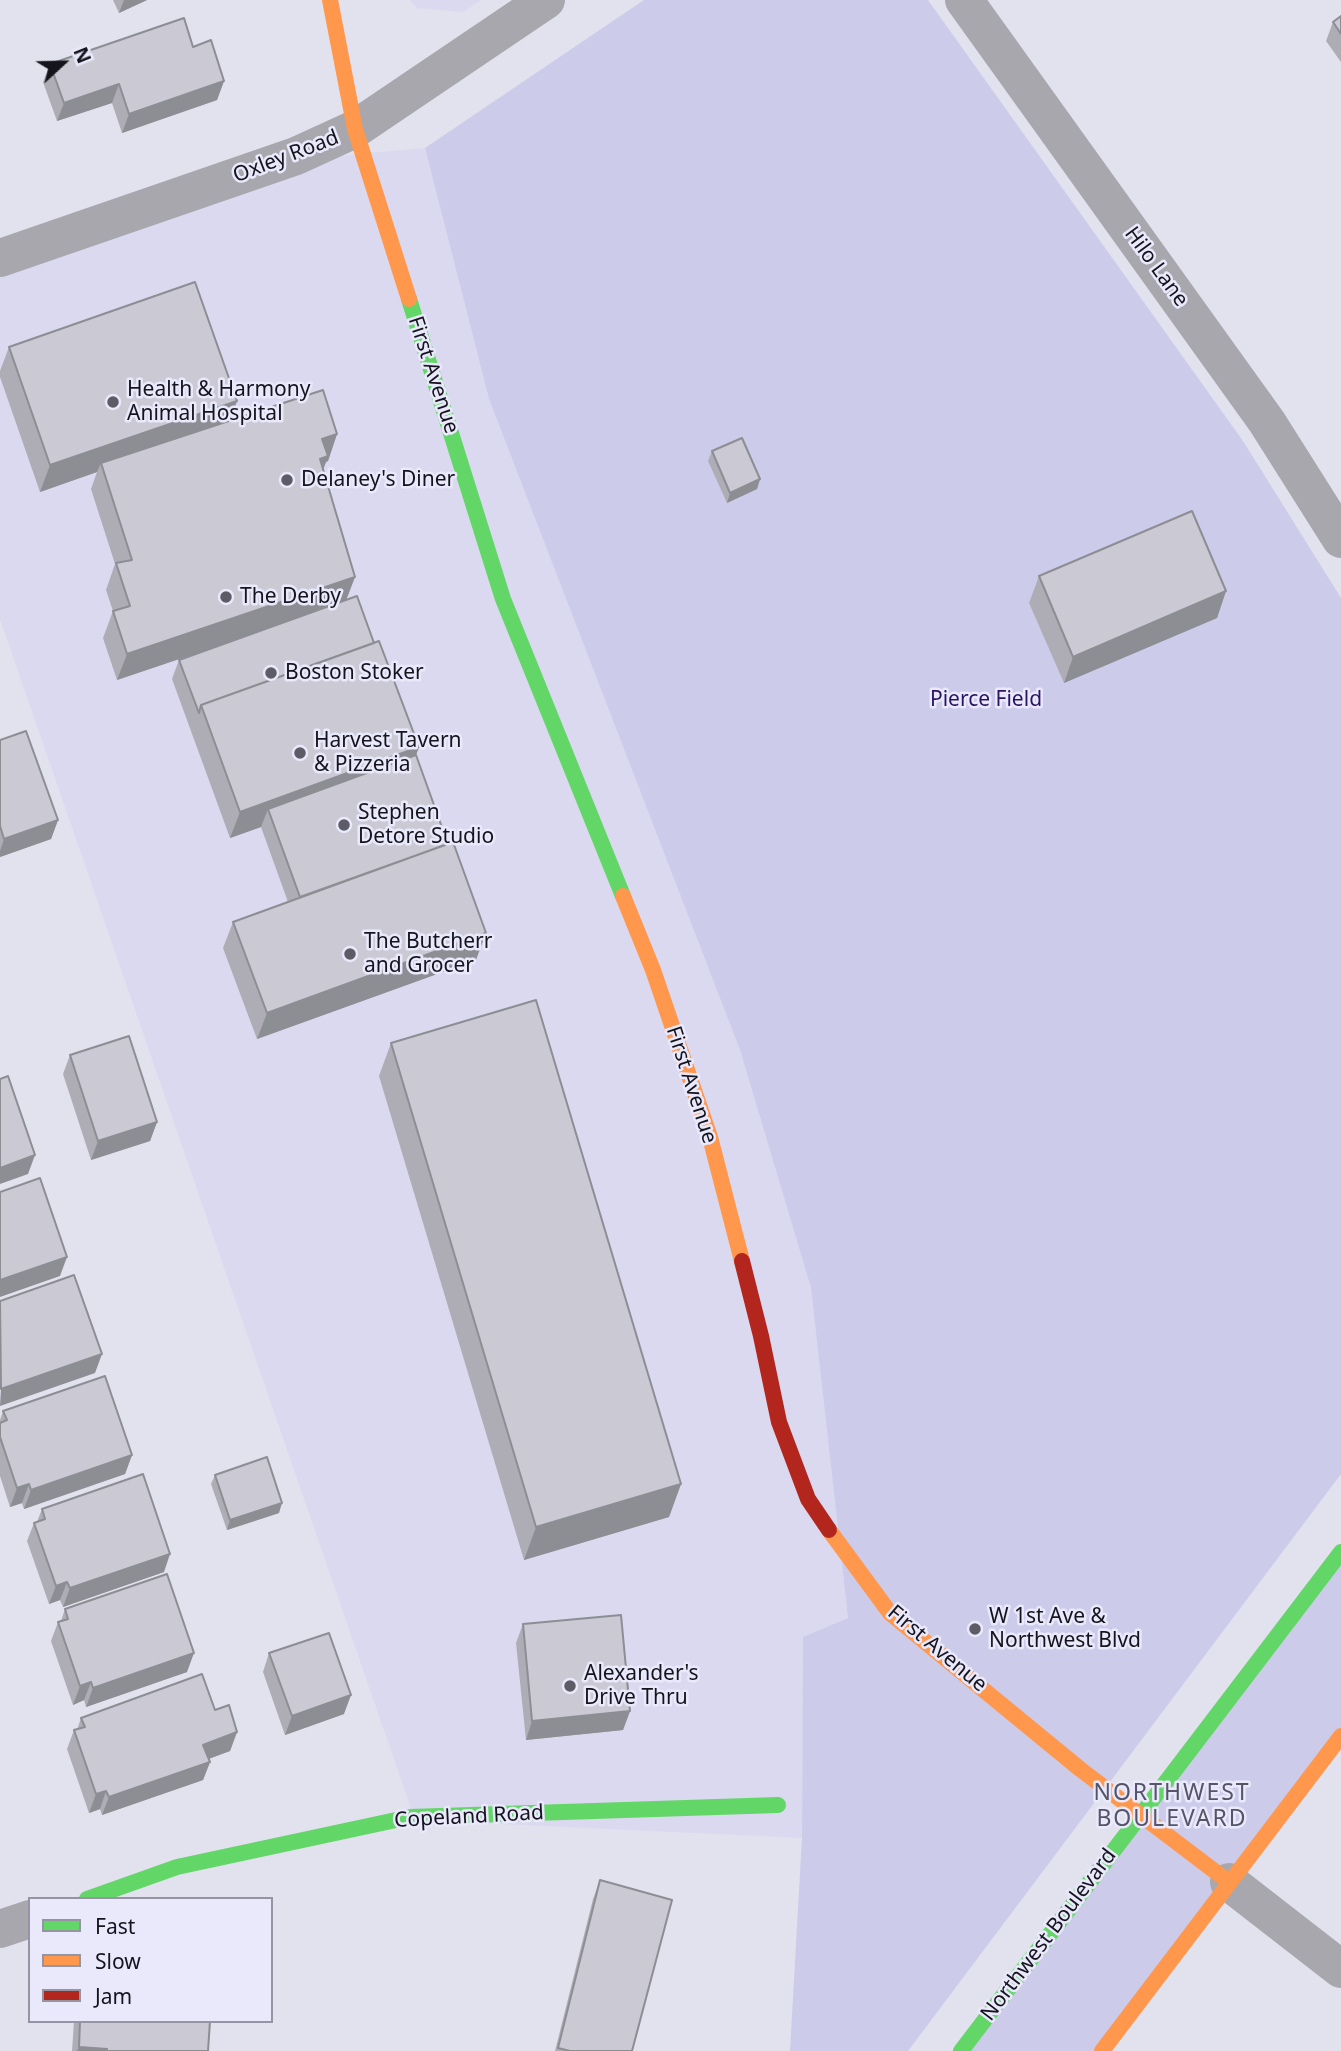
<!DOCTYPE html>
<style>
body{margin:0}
#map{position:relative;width:1341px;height:2051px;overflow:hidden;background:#e2e1ee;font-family:"Noto Sans",sans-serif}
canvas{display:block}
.legend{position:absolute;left:28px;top:1897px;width:245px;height:126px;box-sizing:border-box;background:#eae9fc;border:2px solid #9594a2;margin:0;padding:9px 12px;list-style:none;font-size:21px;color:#15141c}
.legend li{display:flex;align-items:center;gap:14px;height:35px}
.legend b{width:35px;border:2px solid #9594a2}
.north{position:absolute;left:28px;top:28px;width:70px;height:70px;-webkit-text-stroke:5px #eae9fc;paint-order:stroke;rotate:68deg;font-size:19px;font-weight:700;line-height:28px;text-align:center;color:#15141c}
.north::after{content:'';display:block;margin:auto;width:24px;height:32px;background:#15141c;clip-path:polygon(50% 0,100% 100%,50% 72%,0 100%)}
</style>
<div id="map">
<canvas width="1341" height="2051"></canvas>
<ul class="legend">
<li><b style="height:9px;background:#63d668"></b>Fast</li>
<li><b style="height:9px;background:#ff974d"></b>Slow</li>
<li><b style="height:9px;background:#b3261e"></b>Jam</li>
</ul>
<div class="north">N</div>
</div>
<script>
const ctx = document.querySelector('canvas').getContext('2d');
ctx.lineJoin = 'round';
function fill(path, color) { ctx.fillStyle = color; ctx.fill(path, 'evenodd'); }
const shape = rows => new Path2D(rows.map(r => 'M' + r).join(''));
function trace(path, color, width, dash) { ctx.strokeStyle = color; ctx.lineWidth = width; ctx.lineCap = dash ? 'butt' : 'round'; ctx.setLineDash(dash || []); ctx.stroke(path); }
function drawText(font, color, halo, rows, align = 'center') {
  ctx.font = font + ' "Noto Sans",sans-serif'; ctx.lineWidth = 5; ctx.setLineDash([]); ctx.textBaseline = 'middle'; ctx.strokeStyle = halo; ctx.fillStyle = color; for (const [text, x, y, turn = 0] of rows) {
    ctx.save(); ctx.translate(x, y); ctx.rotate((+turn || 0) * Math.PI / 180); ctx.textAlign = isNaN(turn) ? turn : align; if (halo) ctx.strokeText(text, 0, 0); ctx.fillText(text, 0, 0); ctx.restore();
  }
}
fill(shape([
 [410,0,481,0,463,12,417,8],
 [425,148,489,399,740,1050,811,1288,848,1618,803,1637,802,1838,415,1820,0,619,0,259,283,161]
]), '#dad9ef');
fill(shape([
 [644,0,928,0,1243,441,1341,598,1341,1474,908,2051,790,2051,802,1838,803,1637,848,1618,811,1288,740,1050,489,399,425,148],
 [1341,1552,1341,1736,1102,2051,961,2051]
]), '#cdcbea');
trace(shape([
 [964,0,1267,422,1341,539],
 [0,258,296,156,355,129,546,0],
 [1229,1882,1341,1969],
 [0,1929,30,1919]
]), '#a7a7ad', 38);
trace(shape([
 [409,299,503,599,623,896],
 [87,1899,177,1867,410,1817,778,1805],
 [961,2051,1341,1552]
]), '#63d668', 16);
trace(shape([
 [330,0,355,129,409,299],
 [623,896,653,970,710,1137,742,1261],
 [829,1530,890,1613,1080,1769,1229,1882],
 [1102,2051,1341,1736]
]), '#ff974d', 16);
trace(shape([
 [742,1261,761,1336,779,1422,808,1499,829,1530]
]), '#b3261e', 16);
fill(shape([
 [113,0,147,0,119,13],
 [1341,16,1341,62,1326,41,1333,22],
 [193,47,224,81,217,100,122,133,112,103,57,121,43,82,50,64],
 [9,347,237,401,229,421,337,434,328,461,326,462,323,469,355,577,346,600,374,643,419,747,416,755,476,960,257,1039,223,948,233,922,288,902,261,827,230,838,172,679,179,660,221,645,117,680,103,638,113,611,106,590,115,564,91,489,97,472,40,492,0,377,0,371],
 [712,451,760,479,757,489,727,503,708,461],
 [1039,576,1226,591,1217,618,1064,683,1029,603],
 [0,740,58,820,51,839,0,857],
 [391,1043,681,1484,669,1517,524,1560,379,1076],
 [70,1055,157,1122,150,1141,91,1160,63,1074],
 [3,1411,132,1455,125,1474,24,1509,22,1503,10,1507,0,1476,0,1420],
 [215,1475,279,1513,227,1530,211,1484],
 [42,1509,164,1572,63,1607,60,1600,49,1604,27,1541,34,1523,37,1522],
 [65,1609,187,1672,86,1707,84,1700,73,1705,51,1641,58,1622,61,1621],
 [523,1624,630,1711,623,1730,526,1740,516,1643],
 [269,1653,344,1714,285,1735,263,1672],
 [215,1710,237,1732,230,1751,209,1759,210,1762,203,1780,102,1815,100,1809,89,1813,67,1749,74,1730,77,1730,81,1718],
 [600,1880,632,2051,555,2051,593,1899],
 [74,2021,210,2021,208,2051,72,2051]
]), '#aeadb6');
fill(shape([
 [124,0,147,0,119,13],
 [224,81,217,100,122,133,129,114],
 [119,84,112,103,57,121,64,103],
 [237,401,227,428,101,463,97,472,40,492,50,465],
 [337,434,328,461,326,462,318,483,322,439],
 [760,479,757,489,727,503,730,493],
 [355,577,345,603,117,680,127,654],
 [1226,591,1217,618,1064,683,1073,657],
 [419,747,409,774,268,809,261,827,230,838,240,812],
 [58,820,51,839,0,857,0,851,4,839],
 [486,933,476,960,257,1039,267,1013],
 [157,1122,150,1141,91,1160,98,1141],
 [35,1155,28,1174,0,1184,0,1168],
 [67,1257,60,1276,0,1297,0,1280],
 [102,1354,95,1373,0,1406,1,1389],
 [132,1455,125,1474,24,1509,31,1490],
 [29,1484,22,1503,10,1507,17,1488],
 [681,1484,669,1517,524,1560,536,1527],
 [282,1503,279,1513,227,1530,230,1520],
 [170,1554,164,1572,63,1607,70,1588],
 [67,1582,60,1600,49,1604,56,1586],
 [194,1653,187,1672,86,1707,93,1688],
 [91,1682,84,1700,73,1705,80,1686],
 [351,1695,344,1714,285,1735,292,1716],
 [630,1711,623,1730,526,1740,532,1721],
 [237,1732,230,1751,197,1763,203,1745],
 [210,1762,203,1780,102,1815,109,1797],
 [106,1791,100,1809,89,1813,96,1794],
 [79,2047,107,2049,106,2051,77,2051]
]), '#8d8d94');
const building = shape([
 [1341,16,1341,34,1333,22,1341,16],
 [184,18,193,47,211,40,224,81,129,114,119,84,64,103,50,64,184,18],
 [195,282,237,401,50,465,9,347,195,282],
 [323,390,337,434,322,439,328,456,320,459,355,577,127,654,113,611,130,606,116,563,132,560,101,463,323,390],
 [742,438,760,479,730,493,712,451,742,438],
 [1192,511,1226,591,1073,657,1039,576,1192,511],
 [357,596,374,643,201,705,199,713,179,660,357,596],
 [379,641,419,747,240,812,201,705,379,641],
 [26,731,58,820,4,839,0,826,0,740,26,731],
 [416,755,448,844,300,897,268,809,416,755],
 [453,842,486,933,267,1013,233,922,453,842],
 [536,1000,681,1484,536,1527,391,1043,536,1000],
 [129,1036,157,1122,98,1141,70,1055,129,1036],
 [8,1076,35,1155,0,1168,0,1079,8,1076],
 [40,1178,67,1257,0,1280,0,1192,40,1178],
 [74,1275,102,1354,1,1389,0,1301,74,1275],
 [105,1376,132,1455,31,1490,29,1484,17,1488,0,1437,0,1423,7,1420,3,1411,105,1376],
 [267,1457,282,1503,230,1520,215,1475,267,1457],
 [143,1474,170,1554,70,1588,67,1582,56,1586,34,1523,45,1519,42,1509,143,1474],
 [167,1574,194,1653,93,1688,91,1682,80,1686,58,1622,68,1619,65,1609,167,1574],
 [621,1615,630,1711,532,1721,523,1624,621,1615],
 [329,1633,351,1695,292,1716,269,1653,329,1633],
 [202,1674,215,1710,229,1705,237,1732,203,1745,210,1762,109,1797,106,1791,96,1794,74,1730,85,1727,81,1718,202,1674],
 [600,1880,672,1900,632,2051,570,2051,558,2048,600,1880],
 [80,2021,210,2021,208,2051,106,2051,107,2049,79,2047,80,2021]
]);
fill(building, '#cac9d4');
trace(building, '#8d8d94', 2);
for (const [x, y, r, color] of [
 [113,402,7,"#5d5c66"],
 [287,480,7,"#5d5c66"],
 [226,597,7,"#5d5c66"],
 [271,673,7,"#5d5c66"],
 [300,753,7,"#5d5c66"],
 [344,825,7,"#5d5c66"],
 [350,954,7,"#5d5c66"],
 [975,1629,7,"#5d5c66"],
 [570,1686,7,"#5d5c66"]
]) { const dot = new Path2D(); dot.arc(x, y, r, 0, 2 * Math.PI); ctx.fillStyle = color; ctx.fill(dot); trace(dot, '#eae9fc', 2.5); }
drawText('21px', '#15141c', '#eae9fc', [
 ["Oxley Road",286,157,-21],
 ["Hilo Lane",1156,267,54],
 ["First Avenue",433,375,72],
 ["First Avenue",691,1085,72],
 ["First Avenue",937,1649,40],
 ["Copeland Road",469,1817,-3],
 ["Northwest Boulevard",1049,1935,-53]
]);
drawText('21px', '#15141c', '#eae9fc', [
 ["Health & Harmony",127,390],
 ["Animal Hospital",127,414],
 ["Delaney's Diner",301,480],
 ["The Derby",240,597],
 ["Boston Stoker",285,673],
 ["Harvest Tavern",314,741],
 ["& Pizzeria",314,765],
 ["Stephen",358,813],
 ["Detore Studio",358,837],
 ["The Butcherr",364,942],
 ["and Grocer",364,966],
 ["W 1st Ave &",989,1617],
 ["Northwest Blvd",989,1641],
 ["Alexander's",584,1674],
 ["Drive Thru",584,1698]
], 'left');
drawText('21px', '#2b1563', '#eae9fc', [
 ["Pierce Field",986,700]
]);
ctx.letterSpacing = '2px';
drawText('23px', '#565568', '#eae9fc', [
 ["NORTHWEST",1172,1793],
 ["BOULEVARD",1172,1819]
]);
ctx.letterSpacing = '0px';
</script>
